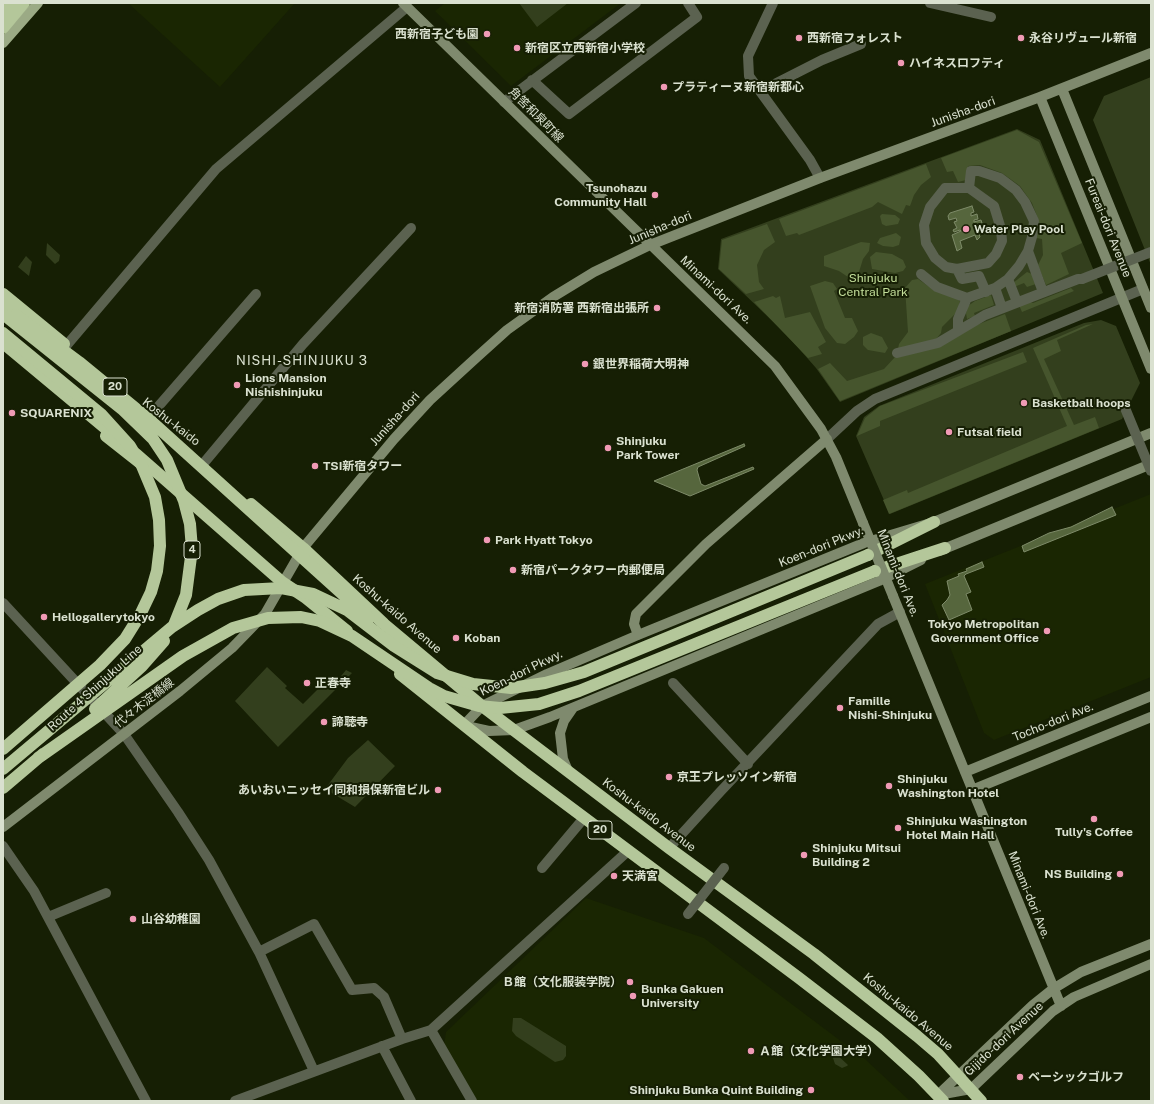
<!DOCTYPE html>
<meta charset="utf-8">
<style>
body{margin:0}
#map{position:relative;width:1154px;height:1104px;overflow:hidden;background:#161f04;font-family:"Public Sans",sans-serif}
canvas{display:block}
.frame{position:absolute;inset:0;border:4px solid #dae1d0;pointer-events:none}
</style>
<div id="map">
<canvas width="1154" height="1104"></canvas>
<div class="frame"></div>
</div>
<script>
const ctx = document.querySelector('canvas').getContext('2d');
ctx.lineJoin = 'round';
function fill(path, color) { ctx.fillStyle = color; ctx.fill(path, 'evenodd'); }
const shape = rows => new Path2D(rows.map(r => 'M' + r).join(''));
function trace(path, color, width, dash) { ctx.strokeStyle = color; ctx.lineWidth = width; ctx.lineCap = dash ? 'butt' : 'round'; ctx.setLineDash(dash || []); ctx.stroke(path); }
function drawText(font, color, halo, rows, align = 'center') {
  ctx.font = font + ' "Public Sans","Noto Sans JP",sans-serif'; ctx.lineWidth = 4; ctx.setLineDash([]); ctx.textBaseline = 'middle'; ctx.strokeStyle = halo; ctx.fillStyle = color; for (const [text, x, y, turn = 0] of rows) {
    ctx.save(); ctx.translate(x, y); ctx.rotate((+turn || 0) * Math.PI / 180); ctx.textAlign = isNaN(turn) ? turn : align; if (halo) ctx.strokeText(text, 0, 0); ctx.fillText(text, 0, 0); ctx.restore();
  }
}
fill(shape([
 [128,3,295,3,220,87],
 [445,3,621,3,511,86,435,11],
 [1151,494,1151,677,994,740,984,733,925,584],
 [586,898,704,938,866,1060,910,1101,476,1101,444,1046,446,1032]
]), '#1a2602');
fill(shape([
 [519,3,568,3,537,27],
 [1151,77,1151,265,1093,120,1104,96],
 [1017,129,1040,140,1103,293,840,402,816,368,787,335,718,269,721,239],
 [47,243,60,255,59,261,55,264,46,255],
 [26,256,32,262,29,276,18,267],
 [1101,320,1116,326,1140,383,1122,419,890,514,856,436,864,417,879,406,1084,323],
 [267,667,287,686,285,688,303,704,330,677,337,681,346,670,352,673,278,747,235,701],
 [368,740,395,766,355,807,325,789,348,758],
 [513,1018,521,1018,566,1046,566,1056,563,1060,555,1062,516,1036,512,1031],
 [833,1051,848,1065,847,1066,842,1068,835,1064,832,1055]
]), '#333f1d');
fill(shape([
 [1017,130,1039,142,1082,243,1061,253,1069,274,1046,285,1038,265,1043,255,1042,239,1036,238,1039,221,1032,203,1020,186,1002,173,980,165,968,166,966,180,958,182,953,171,947,172,941,158],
 [926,164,931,177,921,185,914,195,910,206,906,205,902,214,878,202,872,207,799,235,797,233,786,236,779,219],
 [882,214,895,215,900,219,898,224,886,226,882,224,880,216],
 [767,224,775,242,764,250,757,265,759,282,764,289,746,294,719,269,722,240],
 [896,233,901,237,899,245,893,247,883,246,877,243,880,238],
 [861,242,870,243,869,251,863,259,859,272,851,279,839,271,824,266,824,256],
 [876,252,892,254,903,260,906,267,903,271,895,273,872,269,870,257],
 [1027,272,1032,274,1036,284,1027,287,1024,283,1014,287,1013,283],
 [918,279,935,291,954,297,960,301,958,311,942,327,941,333,936,339,898,349,899,344,908,332,905,288,912,280],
 [825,281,833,283,837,289,834,291,845,318,852,318,858,331,854,337,845,344,837,343,825,328,810,286],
 [1071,288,1074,291,1022,312,1019,305,1030,302,1033,303],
 [991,295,994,305,974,313,975,316,967,319,966,313,968,306,975,301],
 [773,296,776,298,780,296,785,318,810,312,826,342,818,347,822,354,808,358,754,302],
 [1005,314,1011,331,840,401,818,369,830,363,847,381,884,369,896,356],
 [1093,324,1057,340,1061,351,1044,359,1074,425,1095,417,1099,428,889,514,883,500,907,490,908,493,1067,426,1033,348,1086,325],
 [871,333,882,337,888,348,885,353,868,350,863,345,863,337],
 [1023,352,1027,362,880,421,880,426,857,436,865,418,880,406]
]), '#46552d');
const water = shape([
 [972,206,974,212,971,213,971,216,977,214,978,219,974,220,974,222,981,220,982,223,976,225,980,237,977,240,975,235,960,241,962,248,957,251,952,235,961,231,960,230,954,232,953,230,957,228,954,222,957,221,956,218,949,220,948,216,950,213,972,206],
 [744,444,745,446,698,467,697,470,701,484,705,486,753,467,754,469,690,496,654,481,744,444],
 [1112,507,1116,515,1024,552,1022,546,1049,533,1071,527,1112,507],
 [982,562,984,567,966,574,964,576,971,592,966,594,972,610,949,620,942,605,947,600,950,595,947,581,959,576,958,574,967,571,966,569,982,562]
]);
fill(water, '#56663d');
trace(water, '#7e8b69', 1);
trace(shape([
 [773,3,748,56,749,76,810,160,820,178],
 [930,3,991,17],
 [532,80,569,114,697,17,688,3],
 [761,91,822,60,861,44],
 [504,102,636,3],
 [945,188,969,188,994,206,1001,229,1002,241,996,254,988,263,957,269,946,267,935,258,926,243,924,225,930,207,945,188],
 [1028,251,1043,292],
 [957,269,962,279,979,276,986,292],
 [921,274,937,287,967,298,995,288,1008,279,1019,266,1028,251,1032,237,1034,221,1025,202,1016,190,1000,178,979,171,971,171,969,188],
 [1008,279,1017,302],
 [995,288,1002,308],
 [958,331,958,319,967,298],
 [66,346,216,169,407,7],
 [897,353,938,343,985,315,1078,279,1082,279],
 [150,416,256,294],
 [827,439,857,411,875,399,1143,289],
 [203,464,303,344,411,228],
 [3,603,124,734,178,812,209,860,259,952,314,1071],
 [673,683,748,764],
 [3,846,34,891,146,1101],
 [669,848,720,792,878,624,900,612],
 [542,868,584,818],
 [48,917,106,893],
 [259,952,314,924,352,990,374,988,384,997,402,1039],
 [431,1030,472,1101],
 [382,1046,411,1101],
 [235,1101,402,1039,431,1030,628,851]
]), '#5b6250', 10);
trace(shape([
 [403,3,775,366,821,429,836,457,863,523],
 [1062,89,1151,308],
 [1040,97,1151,369],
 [939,551,1151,464],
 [893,596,1061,1006],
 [638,635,634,624,636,614,706,544,827,439],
 [464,725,482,706,547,674,638,635,864,543,934,522,1151,433],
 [466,726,489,731,514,730,550,717,879,581,921,560],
 [568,771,563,759,560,733,564,721,573,708],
 [965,772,1151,696],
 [972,790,1151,717],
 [3,827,180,691,232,648,265,614,303,548,394,439,430,400,477,357,507,330,553,297,594,272,650,245,820,178,1040,97,1151,53],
 [938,1095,1033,1005,1053,989,1081,972,1151,944],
 [938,1095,971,1089,1053,1011,1074,997,1151,964]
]), '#7f8a6e', 10);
trace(shape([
 [3,43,38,3]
]), '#9baa85', 10);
trace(shape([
 [3,14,12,3],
 [3,28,24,3],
 [3,294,64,344],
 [3,305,23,321],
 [3,343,117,438],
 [106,436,139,462],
 [136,454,282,582,306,598,347,631],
 [251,504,303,548,384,624,482,706,669,848,814,954,917,1036,938,1054,981,1101],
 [868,555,934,522],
 [875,571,945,548],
 [400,674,523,772,799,978,877,1038,919,1076,943,1101]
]), '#b4c79a', 12);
trace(shape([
 [1082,279,1151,252],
 [1125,408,1151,471],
 [688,914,724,868]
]), '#5b6250', 10);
trace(shape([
 [863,523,893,596]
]), '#7f8a6e', 10);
trace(shape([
 [3,314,122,409,153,439,167,460,184,501,190,524,192,549,186,595,174,625],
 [16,315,79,362,152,422,369,618],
 [3,333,101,414,130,446,142,466,155,497,159,520,160,546,157,571,151,592,140,615,125,639,100,665,3,749],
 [95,709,142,666,164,641],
 [38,758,183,656,233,628,268,618,301,617,320,621,352,636,429,688,444,696,479,706,500,708,539,704,579,691,875,571],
 [3,769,172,627,198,610,218,599,244,590,281,588,313,594,347,610,394,646,437,673,473,684,511,688,545,683,584,672,868,555],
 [3,788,43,754]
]), '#b4c79a', 12);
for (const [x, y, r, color] of [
 [487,34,4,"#f09ab5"],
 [799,38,4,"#f09ab5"],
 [1021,38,4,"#f09ab5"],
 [517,48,4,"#f09ab5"],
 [901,63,4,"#f09ab5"],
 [664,87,4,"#f09ab5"],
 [655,195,4,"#f09ab5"],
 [966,229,4,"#f09ab5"],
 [657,308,4,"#f09ab5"],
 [585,364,4,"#f09ab5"],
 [237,385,4,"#f09ab5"],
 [1024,403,4,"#f09ab5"],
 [12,413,4,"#f09ab5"],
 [949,432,4,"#f09ab5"],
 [608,448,4,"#f09ab5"],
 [315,466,4,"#f09ab5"],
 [487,540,4,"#f09ab5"],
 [513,570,4,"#f09ab5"],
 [44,617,4,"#f09ab5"],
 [1047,631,4,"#f09ab5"],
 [456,638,4,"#f09ab5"],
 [307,683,4,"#f09ab5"],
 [840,708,4,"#f09ab5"],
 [324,722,4,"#f09ab5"],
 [669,777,4,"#f09ab5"],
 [889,786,4,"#f09ab5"],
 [438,790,4,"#f09ab5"],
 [1094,819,4,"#f09ab5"],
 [898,828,4,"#f09ab5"],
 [804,855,4,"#f09ab5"],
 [1120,874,4,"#f09ab5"],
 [614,876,4,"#f09ab5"],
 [133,919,4,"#f09ab5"],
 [630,982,4,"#f09ab5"],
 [633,996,4,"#f09ab5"],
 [751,1051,4,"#f09ab5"],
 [1020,1077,4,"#f09ab5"],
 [811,1090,4,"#f09ab5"]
]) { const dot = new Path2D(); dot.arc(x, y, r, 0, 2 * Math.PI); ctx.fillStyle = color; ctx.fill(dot); trace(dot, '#161f04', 1.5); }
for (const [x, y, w] of [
 [115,387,24],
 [192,550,16],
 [600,830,24]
]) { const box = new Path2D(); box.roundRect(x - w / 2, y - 9, w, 18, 3); ctx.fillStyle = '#161f04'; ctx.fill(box); trace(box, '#dae1d0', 1); }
drawText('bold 11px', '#dae1d0', null, [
 ["20",115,387],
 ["4",192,550],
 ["20",600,830]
]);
drawText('bold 12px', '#dae1d0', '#161f04', [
 ["西新宿子ども園",479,34,"right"],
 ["西新宿フォレスト",807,38],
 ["永谷リヴュール新宿",1029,38],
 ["新宿区立西新宿小学校",525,48],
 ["ハイネスロフティ",909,63],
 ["プラティーヌ新宿新都心",672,87],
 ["Tsunohazu",647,188,"right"],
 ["Community Hall",647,202,"right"],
 ["Water Play Pool",974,229],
 ["新宿消防署 西新宿出張所",649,308,"right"],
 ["銀世界稲荷大明神",593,364],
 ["Lions Mansion",245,378],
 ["Nishishinjuku",245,392],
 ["Basketball hoops",1032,403],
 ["SQUARENIX",20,413],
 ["Futsal field",957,432],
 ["Shinjuku",616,441],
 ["Park Tower",616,455],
 ["TSI新宿タワー",323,466],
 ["Park Hyatt Tokyo",495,540],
 ["新宿パークタワー内郵便局",521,570],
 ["Hellogallerytokyo",52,617],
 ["Tokyo Metropolitan",1039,624,"right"],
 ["Government Office",1039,638,"right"],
 ["Koban",464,638],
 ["正春寺",315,683],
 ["Famille",848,701],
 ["Nishi-Shinjuku",848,715],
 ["諦聴寺",332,722],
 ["京王プレッソイン新宿",677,777],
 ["Shinjuku",897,779],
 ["Washington Hotel",897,793],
 ["あいおいニッセイ同和損保新宿ビル",430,790,"right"],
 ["Shinjuku Washington",906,821],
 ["Hotel Main Hall",906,835],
 ["Tully's Coffee",1094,832,"center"],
 ["Shinjuku Mitsui",812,848],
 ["Building 2",812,862],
 ["NS Building",1112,874,"right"],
 ["天満宮",622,876],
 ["山谷幼稚園",141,919],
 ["Ｂ館（文化服装学院）",622,982,"right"],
 ["Bunka Gakuen",641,989],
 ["University",641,1003],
 ["Ａ館（文化学園大学）",759,1051],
 ["ベーシックゴルフ",1028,1077],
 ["Shinjuku Bunka Quint Building",803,1090,"right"]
], 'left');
drawText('12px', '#dae1d0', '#161f04', [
 ["Junisha-dori",963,112,-20],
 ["角筈和泉町線",536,115,45],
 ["Junisha-dori",660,228,-23],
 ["Fureai-dori Avenue",1108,228,68],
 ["Minami-dori Ave.",716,290,43],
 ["Junisha-dori",395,419,-48],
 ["Koshu-kaido",171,422,38],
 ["Koen-dori Pkwy.",821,547,-22],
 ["Minami-dori Ave.",898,573,68],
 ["Koshu-kaido Avenue",397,614,41],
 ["Koen-dori Pkwy.",521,673,-26],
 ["Route 4 Shinjuku Line",95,688,-42],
 ["代々木淀橋線",144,703,-38],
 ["Tocho-dori Ave.",1053,722,-22],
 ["Koshu-kaido Avenue",649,815,37],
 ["Minami-dori Ave.",1029,895,68],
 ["Koshu-kaido Avenue",908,1012,40],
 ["Gijido-dori Avenue",1004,1039,-43]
]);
drawText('12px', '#c3de9a', '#161f04', [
 ["Shinjuku",873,278],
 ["Central Park",873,292]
]);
ctx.letterSpacing = '1px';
drawText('13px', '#dae1d0', '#161f04', [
 ["NISHI-SHINJUKU 3",302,361]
]);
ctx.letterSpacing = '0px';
</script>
